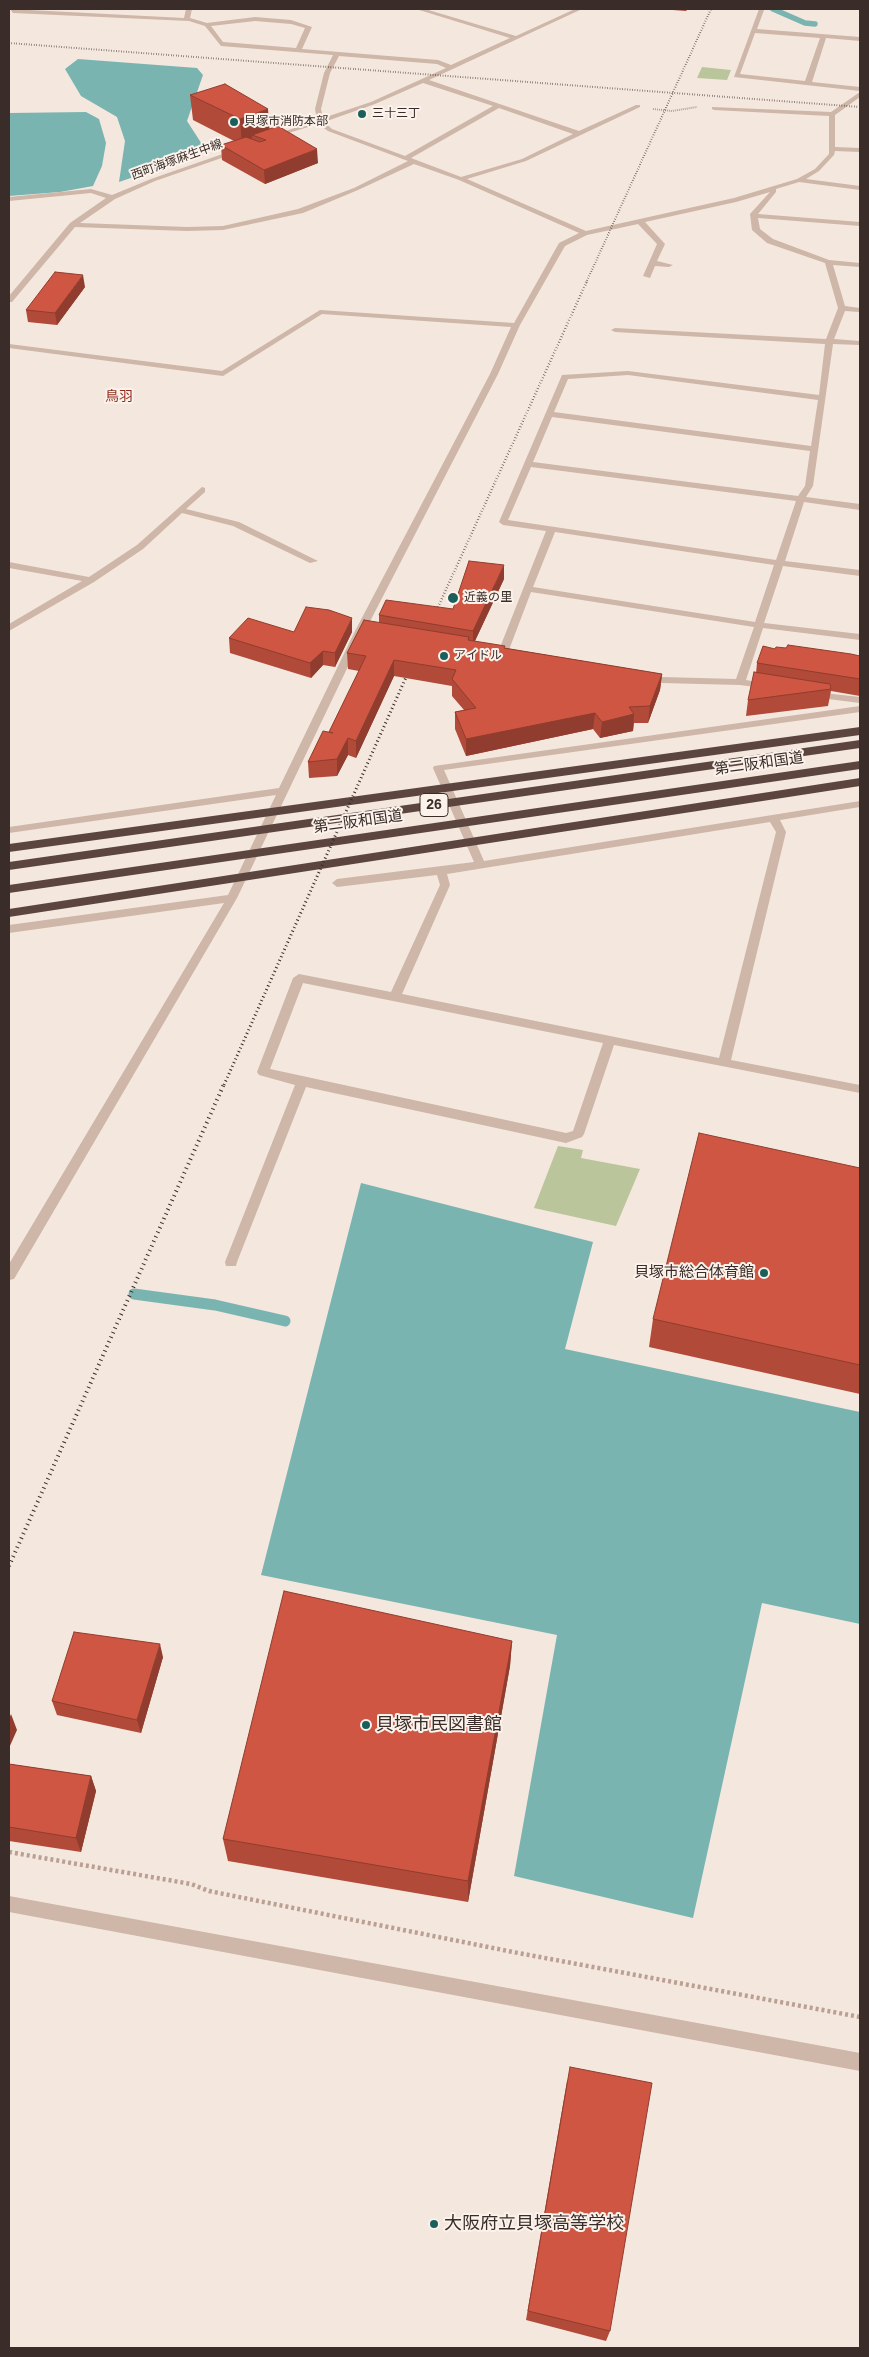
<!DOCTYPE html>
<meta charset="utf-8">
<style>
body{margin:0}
#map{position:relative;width:869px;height:2357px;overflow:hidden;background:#f4e7de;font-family:Helvetica,sans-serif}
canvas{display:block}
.frame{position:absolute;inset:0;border:10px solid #3a2d29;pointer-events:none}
</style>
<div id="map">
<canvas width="869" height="2357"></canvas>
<div class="frame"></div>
</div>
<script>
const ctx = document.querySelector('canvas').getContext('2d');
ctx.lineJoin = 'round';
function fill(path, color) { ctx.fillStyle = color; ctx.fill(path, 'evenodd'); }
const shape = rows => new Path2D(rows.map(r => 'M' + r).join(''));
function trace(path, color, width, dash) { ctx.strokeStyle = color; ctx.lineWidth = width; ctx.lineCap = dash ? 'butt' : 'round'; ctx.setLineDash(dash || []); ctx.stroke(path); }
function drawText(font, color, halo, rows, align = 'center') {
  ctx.font = font + ' Helvetica,"Noto Sans JP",sans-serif'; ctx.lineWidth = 4; ctx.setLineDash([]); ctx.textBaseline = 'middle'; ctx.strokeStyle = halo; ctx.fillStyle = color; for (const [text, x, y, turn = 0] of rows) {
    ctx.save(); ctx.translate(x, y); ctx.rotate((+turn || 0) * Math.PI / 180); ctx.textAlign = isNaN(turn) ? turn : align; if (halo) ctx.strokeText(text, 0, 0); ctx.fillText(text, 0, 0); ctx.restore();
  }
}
fill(shape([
 [702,67,731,70,727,80,697,78],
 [558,1146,583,1150,581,1158,640,1169,616,1226,534,1208]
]), '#bbc59c');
fill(shape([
 [78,59,197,68,203,75,187,121,207,152,119,182,125,141,117,117,81,96,65,69],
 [86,112,99,119,106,143,102,166,93,186,60,192,9,196,9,113],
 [361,1183,593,1242,565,1349,860,1412,860,1624,762,1603,693,1918,514,1876,557,1635,261,1575]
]), '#7ab4b1');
trace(shape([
 [773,9,805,23,815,24]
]), '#7ab4b1', 5.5);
trace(shape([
 [134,1294,215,1305,285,1321]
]), '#7ab4b1', 11);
trace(shape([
 [653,109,672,111,697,107]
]), '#ba9f92', 2, [1, 1]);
trace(shape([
 [9,1852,191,1884,209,1891,513,1952,860,2017]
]), '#ba9f92', 4.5, [3, 3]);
fill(shape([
 [10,9,184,18,186,9,192,9,190,18,207,23,255,17,291,20,312,27,302,49,438,60,451,65,510,38,416,9,425,9,516,36,575,9,582,9,429,80,579,131,636,105,640,105,640,107,526,161,467,179,586,231,734,198,797,179,815,169,829,154,829,116,714,110,712,109,712,107,831,112,860,92,860,97,835,115,835,147,860,148,860,152,835,151,834,155,819,171,806,179,860,186,860,190,799,182,776,189,776,192,758,214,860,222,860,226,758,218,760,229,773,239,829,260,860,263,860,267,833,265,845,306,860,308,860,312,845,311,834,339,860,341,860,345,833,344,813,486,806,497,860,504,860,510,804,502,785,561,860,570,860,576,783,566,764,623,860,634,860,640,763,628,746,680,771,685,771,689,740,685,662,683,643,679,641,677,646,674,662,677,736,679,754,627,531,592,507,655,502,658,499,657,497,655,546,531,503,525,499,522,562,375,628,371,819,395,825,344,615,332,611,330,615,328,826,339,838,308,825,263,767,243,752,230,750,214,770,192,736,202,645,222,665,244,657,261,673,265,669,267,655,266,650,278,643,276,657,244,638,224,587,235,565,246,520,325,498,374,365,631,237,898,14,1279,9,1280,9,1264,224,903,9,933,9,925,228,895,276,795,9,833,9,827,279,788,355,631,490,374,511,327,322,314,223,376,9,348,9,344,222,371,320,310,514,323,559,243,579,233,459,180,414,164,358,190,303,213,223,230,187,231,75,227,12,302,9,302,9,296,70,223,106,198,91,193,9,201,9,197,91,189,112,195,151,179,237,149,240,151,239,152,155,181,115,199,80,223,187,227,223,226,298,209,354,188,408,161,328,131,318,124,272,138,272,136,317,120,315,109,324,73,333,55,221,46,205,26,189,21,13,13,10,9],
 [255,21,291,24,305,28,296,48,223,42,211,26,255,21],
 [339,56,437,64,446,68,371,102,323,118,321,109,330,73,339,56],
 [423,83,493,106,405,156,332,129,324,122,375,104,423,83],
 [499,108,573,134,522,159,461,177,411,158,499,108],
 [628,375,818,400,811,446,554,412,568,379,628,375],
 [552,417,810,451,805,486,798,496,533,462,552,417],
 [531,467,796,501,776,560,508,520,531,467],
 [555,532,774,565,755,622,533,587,555,532],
 [759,9,764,10,757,29,860,37,860,41,826,38,812,82,860,87,860,91,734,77,759,9],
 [755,33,820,38,805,81,740,74,755,33],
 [202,487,205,488,205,492,186,509,239,522,318,561,310,563,233,526,182,513,143,549,94,582,9,631,9,624,82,581,9,568,9,562,89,577,137,545,202,487],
 [815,692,860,697,860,703,812,697,812,693,815,692],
 [860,706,860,712,444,770,484,861,860,801,860,807,780,820,786,832,731,1060,860,1085,860,1093,614,1045,584,1134,582,1137,566,1143,306,1087,237,1262,236,1266,226,1266,225,1262,295,1085,259,1075,257,1072,293,978,299,974,391,992,440,885,437,875,337,887,332,883,337,879,474,862,433,768,434,766,860,706],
 [770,822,776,832,719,1058,402,994,450,885,447,874,770,822],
 [303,983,603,1043,573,1131,566,1133,270,1069,303,983],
 [9,1896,860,2053,860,2071,9,1912,9,1896]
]), '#ceb6a8');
fill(shape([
 [860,727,860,735,9,852,9,844,860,727],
 [860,740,860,748,9,870,9,862,860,740],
 [860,761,860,769,9,893,9,885,860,761],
 [860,778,860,786,9,917,9,909,860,778]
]), '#5c453f');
trace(shape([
 [9,43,860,107],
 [586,283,711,9]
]), '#3a2d29', 2, [0.5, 2]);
trace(shape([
 [433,618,587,281]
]), '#3a2d29', 2.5, [0.5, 2.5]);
trace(shape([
 [224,1085,411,666]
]), '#3a2d29', 3, [1, 3]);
trace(shape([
 [9,1566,224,1084]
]), '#3a2d29', 4, [1, 4]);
fill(shape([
 [659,9,688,9,686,11],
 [190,95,269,129,318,163,265,184,222,160,221,145,234,141,193,120],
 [85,287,57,325,28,322,26,310],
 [504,579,475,641,505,648,662,674,660,690,648,723,634,723,633,731,600,738,593,729,466,756,455,729,455,712,464,710,452,696,452,686,394,676,356,758,348,755,337,776,309,778,308,762,329,732,359,671,348,669,347,653,379,622,379,615,453,609],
 [294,632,352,632,335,667,323,665,311,678,230,653,229,638],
 [775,649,860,656,860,696,831,691,828,706,746,716,748,700,756,673,757,663],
 [860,1168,860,1394,649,1347,653,1319],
 [512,1641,510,1666,468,1902,228,1861,223,1839],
 [163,1657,141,1733,57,1715,52,1701],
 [9,1764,91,1776,96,1791,81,1852,9,1841],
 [567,2081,610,2331,606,2341,526,2320]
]), '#b14a39');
fill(shape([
 [268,109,270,135,252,135,252,141,242,145,240,119],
 [317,149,318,163,265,184,264,170],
 [83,275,85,287,57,325,55,313],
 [504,565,504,579,473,645,473,631],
 [352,618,352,632,335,667,335,653],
 [323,651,323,665,311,678,310,663],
 [394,660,394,676,356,758,356,741],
 [662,674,660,690,648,723,650,706],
 [595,713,593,729,466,756,466,739],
 [634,714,633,731,600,738,602,722],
 [348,738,348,755,337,776,337,759],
 [512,1641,510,1666,468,1902,468,1881],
 [160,1644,163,1657,141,1733,137,1720],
 [11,1714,17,1730,9,1748,9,1719],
 [91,1776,96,1791,81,1852,76,1838]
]), '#903c2e');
const building = shape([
 [225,84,268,109,240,119,190,95,225,84],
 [278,126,317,149,264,170,221,145,246,137,260,142,266,140,252,135,278,126],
 [55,272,83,275,55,313,26,310,55,272],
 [469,561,504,565,473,631,379,615,386,600,453,609,469,561],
 [306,607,329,610,352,618,335,653,323,651,310,663,229,638,248,618,294,632,306,607],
 [364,620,469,637,468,640,505,646,504,648,662,674,650,706,629,707,634,714,602,722,595,713,466,739,455,712,476,708,452,679,456,670,394,660,356,741,348,738,337,759,308,762,323,731,333,733,329,732,366,656,347,653,364,620],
 [788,645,851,654,860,656,860,679,757,663,763,646,775,649,776,647,786,648,788,645],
 [754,672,830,684,831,689,748,700,754,672],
 [699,1133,860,1168,860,1365,653,1319,699,1133],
 [284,1591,512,1641,468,1881,223,1839,284,1591],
 [74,1632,160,1644,137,1720,52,1701,74,1632],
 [9,1764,91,1776,76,1838,9,1827,9,1764],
 [570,2067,652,2083,610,2331,528,2311,570,2067]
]);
fill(building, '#ce5642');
trace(building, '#903c2e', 1);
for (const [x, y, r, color] of [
 [362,114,5,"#1b5f5d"],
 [234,122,5,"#1b5f5d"],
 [453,598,6,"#1b5f5d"],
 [444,656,5,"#1b5f5d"],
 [764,1273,5,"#1b5f5d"],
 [366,1725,5,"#1b5f5d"],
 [434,2224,5,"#1b5f5d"]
]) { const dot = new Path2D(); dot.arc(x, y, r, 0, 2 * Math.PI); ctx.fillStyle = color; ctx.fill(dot); trace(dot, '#fbf2eb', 2); }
drawText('12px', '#3a2d29', '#fbf2eb', [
 ["三十三丁",372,114],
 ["貝塚市消防本部",244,122],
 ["近義の里",464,598],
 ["アイドル",454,656]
], 'left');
drawText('12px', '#3a2d29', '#fbf2eb', [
 ["西町海塚麻生中線",177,160,-20]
]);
drawText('14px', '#8f2c1c', '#fbf2eb', [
 ["鳥羽",119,397]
]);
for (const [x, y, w] of [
 [434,805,28]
]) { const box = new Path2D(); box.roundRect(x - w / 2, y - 11.5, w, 23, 4); ctx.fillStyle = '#fbf2eb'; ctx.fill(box); trace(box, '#3a2d29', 1); }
drawText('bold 14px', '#3a2d29', null, [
 ["26",434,805]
]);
drawText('15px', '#3a2d29', '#fbf2eb', [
 ["第二阪和国道",759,764,-8],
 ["第二阪和国道",358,822,-8]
]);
drawText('15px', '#3a2d29', '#fbf2eb', [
 ["貝塚市総合体育館",754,1273]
], 'right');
drawText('18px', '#3a2d29', '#fbf2eb', [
 ["貝塚市民図書館",376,1725],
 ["大阪府立貝塚高等学校",444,2224]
], 'left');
</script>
